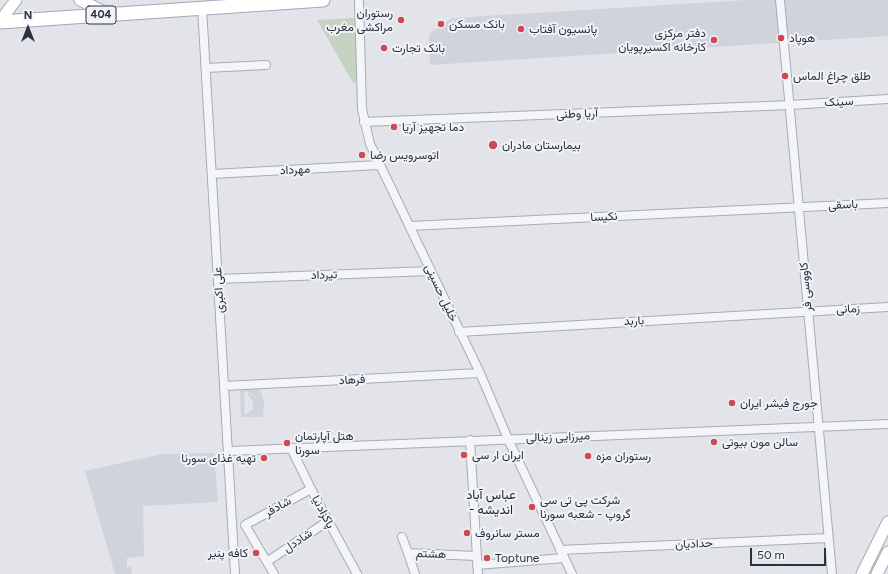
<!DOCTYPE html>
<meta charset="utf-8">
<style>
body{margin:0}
#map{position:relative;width:888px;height:574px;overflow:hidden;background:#e2e4ea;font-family:Figtree,sans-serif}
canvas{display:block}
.north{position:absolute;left:8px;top:8px;width:40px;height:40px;-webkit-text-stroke:3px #f1f3f7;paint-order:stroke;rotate:0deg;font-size:11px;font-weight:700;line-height:16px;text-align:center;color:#2a3141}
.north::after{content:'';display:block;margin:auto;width:14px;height:18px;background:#2a3141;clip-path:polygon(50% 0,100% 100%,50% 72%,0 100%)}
.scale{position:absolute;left:750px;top:548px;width:76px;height:18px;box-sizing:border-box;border:2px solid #2a3141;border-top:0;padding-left:5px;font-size:12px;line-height:14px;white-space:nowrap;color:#2a3141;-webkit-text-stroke:3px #f1f3f7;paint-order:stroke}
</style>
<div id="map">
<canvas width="888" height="574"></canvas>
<div class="north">N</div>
<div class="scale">50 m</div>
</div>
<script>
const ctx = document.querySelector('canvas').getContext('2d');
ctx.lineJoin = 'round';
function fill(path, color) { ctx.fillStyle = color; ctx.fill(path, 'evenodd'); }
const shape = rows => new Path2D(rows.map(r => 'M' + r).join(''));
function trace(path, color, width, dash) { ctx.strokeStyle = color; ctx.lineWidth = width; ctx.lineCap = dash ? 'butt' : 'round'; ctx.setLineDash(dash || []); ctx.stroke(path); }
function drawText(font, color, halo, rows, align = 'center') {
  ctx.font = font + ' Figtree,Vazirmatn,sans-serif'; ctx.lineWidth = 4; ctx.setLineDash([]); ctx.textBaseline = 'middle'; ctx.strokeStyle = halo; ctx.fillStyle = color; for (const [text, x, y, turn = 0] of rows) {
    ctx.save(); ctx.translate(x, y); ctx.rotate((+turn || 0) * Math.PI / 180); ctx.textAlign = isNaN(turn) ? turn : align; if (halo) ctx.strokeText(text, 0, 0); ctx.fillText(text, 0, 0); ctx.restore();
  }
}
fill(shape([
 [747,0,888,0,888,36,430,65,429,34,452,18],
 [240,387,259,387,264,401,263,417,241,417],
 [244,390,263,400,247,393,253,402,253,409,245,415],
 [214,453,218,502,143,506,144,556,127,558,127,567,131,567,132,574,115,574,85,471,162,454]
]), '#d0d3dc');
fill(shape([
 [355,18,357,82,353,83,317,20]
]), '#c6d3c3');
const minor = shape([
 [359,0,362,109,370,144,480,373,508,439,572,574],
 [780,0,832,574],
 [202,7,235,574],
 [206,68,266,65],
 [364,122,790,105,888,99],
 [212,174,379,165],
 [410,226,888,203],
 [218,279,430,271],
 [459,332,888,307],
 [224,386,480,373],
 [470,440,478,574],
 [291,448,311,489,357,574],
 [229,451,888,424],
 [402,537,408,553],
 [560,550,828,538],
 [268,561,328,521],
 [477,565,564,558],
 [274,574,245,525,311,489],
 [415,574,408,553,476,556]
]);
const secondary = shape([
 [80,0,110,15],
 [0,21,16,0],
 [862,574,888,522],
 [877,574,888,552]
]);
const primary = shape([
 [0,22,323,0]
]);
trace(minor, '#a7abb4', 10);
trace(secondary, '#a7abb4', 13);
trace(primary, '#a1a8b5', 15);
trace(minor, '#f4f5f8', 8);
trace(secondary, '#fff', 11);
trace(primary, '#fff', 13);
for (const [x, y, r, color] of [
 [401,20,4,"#ca4b53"],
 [441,24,4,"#ca4b53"],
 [521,29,4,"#ca4b53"],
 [781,38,4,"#ca4b53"],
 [714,40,4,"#ca4b53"],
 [384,48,4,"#ca4b53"],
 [785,76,4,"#ca4b53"],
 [394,127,4,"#ca4b53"],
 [493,145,5,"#ca4b53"],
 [362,155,4,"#ca4b53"],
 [732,403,4,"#ca4b53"],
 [714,442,4,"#ca4b53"],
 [287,443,4,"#ca4b53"],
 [464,455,4,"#ca4b53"],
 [588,456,4,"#ca4b53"],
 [264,458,4,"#ca4b53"],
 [532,507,4,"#ca4b53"],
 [467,533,4,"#ca4b53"],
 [256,553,4,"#ca4b53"],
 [487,558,4,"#ca4b53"]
]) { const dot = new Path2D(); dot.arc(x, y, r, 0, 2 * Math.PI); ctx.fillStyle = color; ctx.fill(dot); trace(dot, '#f1f3f7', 1.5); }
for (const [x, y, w] of [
 [101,15,30]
]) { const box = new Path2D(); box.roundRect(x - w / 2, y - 9, w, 18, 3); ctx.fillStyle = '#f1f3f7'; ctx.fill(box); trace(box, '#2a3141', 1); }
drawText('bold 11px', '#2a3141', null, [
 ["404",101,15]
]);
drawText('12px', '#2a3141', '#f1f3f7', [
 ["رستوران",393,13,"right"],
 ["مراکشی مغرب",393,27,"right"],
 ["بانک مسکن",449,24],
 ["پانسیون آفتاب",529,29],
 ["دفتر مرکزی",706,33,"right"],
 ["کارخانه اکسیرپویان",706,47,"right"],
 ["هوپاد",789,38],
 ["بانک تجارت",392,48],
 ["طلق چراغ الماس",793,76],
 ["دما تجهیز آریا",402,127],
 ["بیمارستان مادران",502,145],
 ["اتوسرویس رضا",370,155],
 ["جورج فیشر ایران",740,403],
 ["هتل آپارتمان",295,436],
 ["سورنا",295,450],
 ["سالن مون بیوتی",722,442],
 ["ایران ار سی",472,455],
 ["رستوران مزه",596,456],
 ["تهیه غذای سورنا",256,458,"right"],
 ["شرکت پی تی سی",540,500],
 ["گروپ - شعبه سورنا",540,514],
 ["مستر سانروف",475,533],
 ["کافه پنیر",248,553,"right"],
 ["Toptune",495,558]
], 'left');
drawText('12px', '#2a3141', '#f1f3f7', [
 ["سینک",839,102,-3],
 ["آریا وطنی",577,114,-2],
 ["مهرداد",295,170,-3],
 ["باسقی",843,205,-3],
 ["نکیسا",604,217,-3],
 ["تیرداد",324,275,-2],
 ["کاووسی فر",806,287,-95],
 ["علی‌ اکبری",219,290,-93],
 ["خلیل حسینی",441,293,65],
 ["زمانی",848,309,-2],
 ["باربد",634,321,-3],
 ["فرهاد",352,380,-3],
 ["میرزایی زینالی",558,437,-2],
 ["شادفر",278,507,-29],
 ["پاکزادنیا",323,512,62],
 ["شاددل",298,541,-34],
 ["حدادیان",694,544,-2],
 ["هشتم",431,554,2]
]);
drawText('13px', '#1c2232', '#f1f3f7', [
 ["عباس آباد",491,495],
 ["- اندیشه",491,510]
]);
</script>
